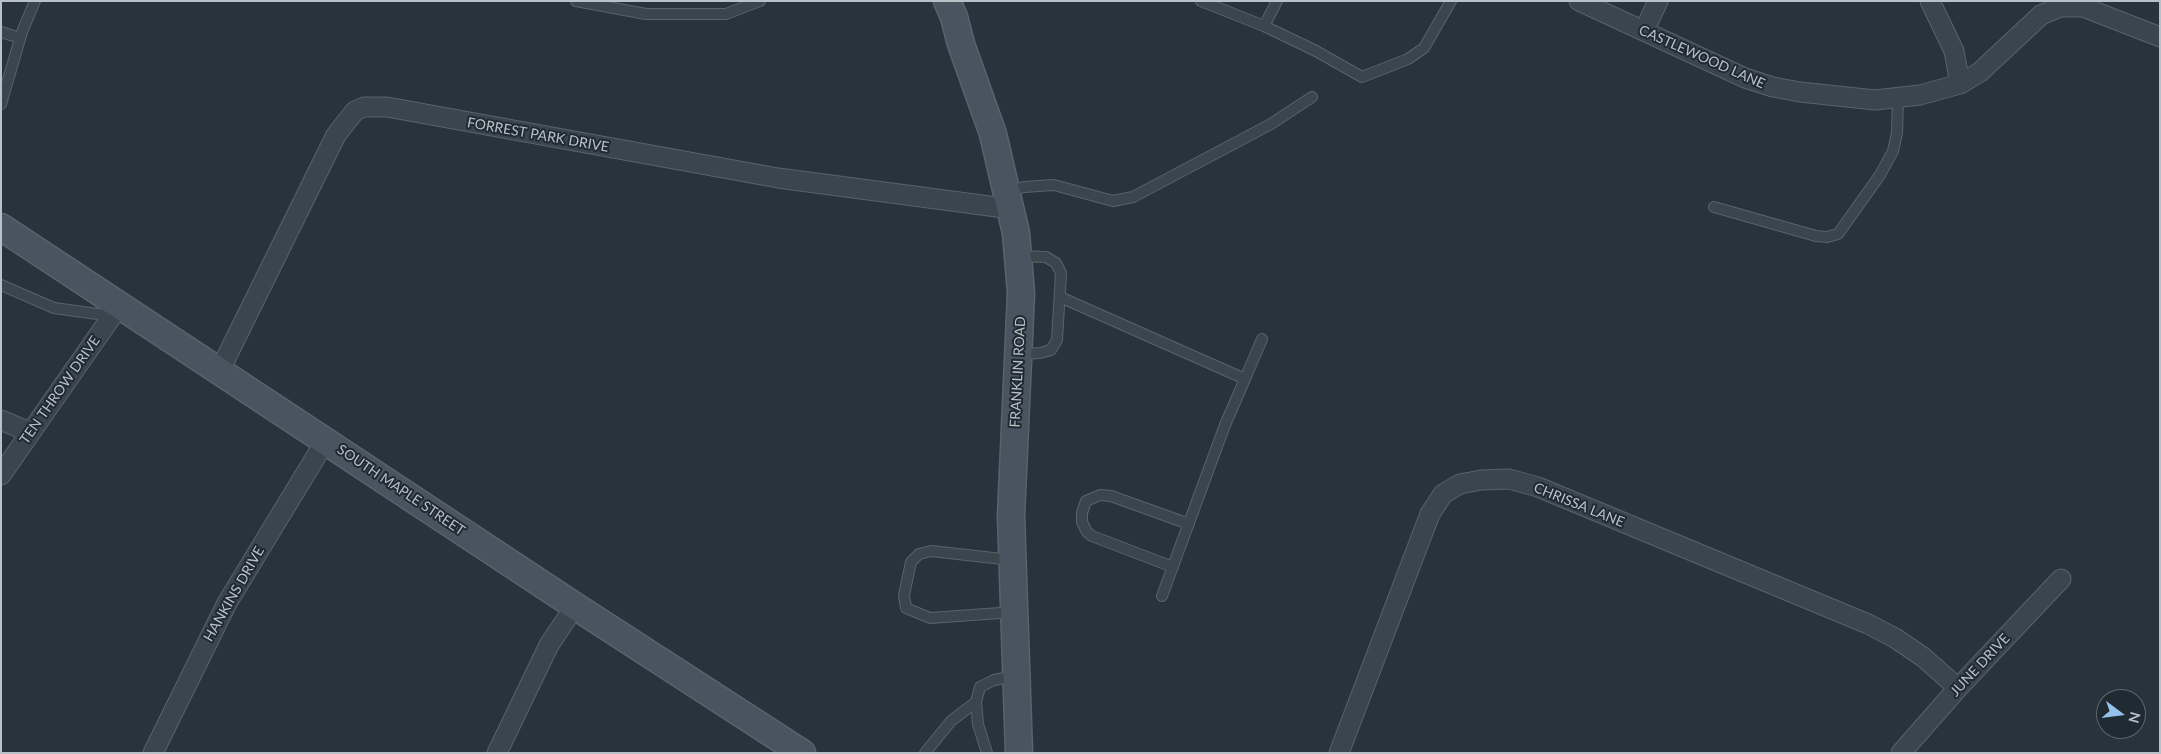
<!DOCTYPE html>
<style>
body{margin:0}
#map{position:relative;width:2161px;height:754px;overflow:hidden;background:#28333d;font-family:Lato,sans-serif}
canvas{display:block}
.frame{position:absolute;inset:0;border:2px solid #b8c0c8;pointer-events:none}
.north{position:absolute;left:2096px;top:689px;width:50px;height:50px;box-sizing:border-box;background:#202a32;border:1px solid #5d666e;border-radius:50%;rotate:105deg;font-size:14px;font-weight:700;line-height:20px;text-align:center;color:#b8c0c8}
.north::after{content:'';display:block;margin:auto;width:18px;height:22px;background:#97c1ed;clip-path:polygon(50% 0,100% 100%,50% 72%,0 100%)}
</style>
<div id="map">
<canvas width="2161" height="754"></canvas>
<div class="frame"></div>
<div class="north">N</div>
</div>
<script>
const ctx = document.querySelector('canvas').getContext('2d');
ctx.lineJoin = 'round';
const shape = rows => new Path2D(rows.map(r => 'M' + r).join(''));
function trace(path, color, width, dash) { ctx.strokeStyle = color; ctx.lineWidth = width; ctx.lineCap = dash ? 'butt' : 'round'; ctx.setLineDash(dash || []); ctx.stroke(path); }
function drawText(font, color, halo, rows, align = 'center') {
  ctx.font = font + ' Lato,sans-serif'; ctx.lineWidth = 4; ctx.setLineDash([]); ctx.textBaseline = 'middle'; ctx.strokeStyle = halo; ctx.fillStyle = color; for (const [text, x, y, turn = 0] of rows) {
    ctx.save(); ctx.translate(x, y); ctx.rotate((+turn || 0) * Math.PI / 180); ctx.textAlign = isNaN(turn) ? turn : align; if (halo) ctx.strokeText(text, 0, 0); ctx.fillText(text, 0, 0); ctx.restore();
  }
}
const lane = shape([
 [576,1,646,14,726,14,760,1],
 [1201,1,1264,26],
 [1277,1,1264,26,1316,51,1362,77,1408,59,1424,48,1451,1],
 [1,32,20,38],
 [1,104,22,32,35,1],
 [1008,191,1024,187,1054,185,1113,201,1133,197,1271,124,1312,97],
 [1714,207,1816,236,1827,237,1838,234,1880,175,1893,151,1897,133,1898,99],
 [1019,256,1046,257,1056,263,1061,273,1057,340,1051,350,1040,353,1019,354],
 [1,285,54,308,112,316],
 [1060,297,1245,379,1225,425,1162,596],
 [1245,379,1262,339],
 [1011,560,931,551,919,554,911,562,904,595,906,608,930,618,1014,612],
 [1173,567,1092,536,1087,532,1082,522,1082,513,1086,501,1100,495,1111,496,1189,524],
 [925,753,951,721,976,702],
 [987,753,978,724,976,702,980,687,994,680,1015,676]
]);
const street = shape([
 [1579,1,1745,78,1773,87,1800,92,1875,100,1920,95,1960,84,1980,72,2041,15,2060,7,2083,7,2160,37],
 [1930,1,1954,51,1960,84],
 [1644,31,1658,1],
 [220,370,336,135,355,111,364,107,387,107,778,178,1012,209],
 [1,420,29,432],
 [1,475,119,306],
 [153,753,227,603,326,440],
 [497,753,549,645,575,606],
 [1339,753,1430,514,1443,494,1460,484,1481,480,1509,479,1538,487,1868,624,1895,638,1923,657,1958,688],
 [1901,753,1958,688,2061,579]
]);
const secondary = shape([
 [947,1,954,17,961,44,993,134,1016,233,1021,293,1011,516,1019,753],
 [1,227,575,606,802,753]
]);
trace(lane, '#59636b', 12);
trace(street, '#59636b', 21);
trace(secondary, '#59636b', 29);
trace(lane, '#3b454d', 10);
trace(street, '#3b454d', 19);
trace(secondary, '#4a5460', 26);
drawText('14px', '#b8c0c8', '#202a32', [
 ["CASTLEWOOD LANE",1702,57,24],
 ["FORREST PARK DRIVE",538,135,10],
 ["FRANKLIN ROAD",1018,372,-87],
 ["TEN THROW DRIVE",60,390,-55],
 ["SOUTH MAPLE STREET",401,490,34],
 ["CHRISSA LANE",1579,505,22],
 ["HANKINS DRIVE",234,594,-60],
 ["JUNE DRIVE",1980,665,-47]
]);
</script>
